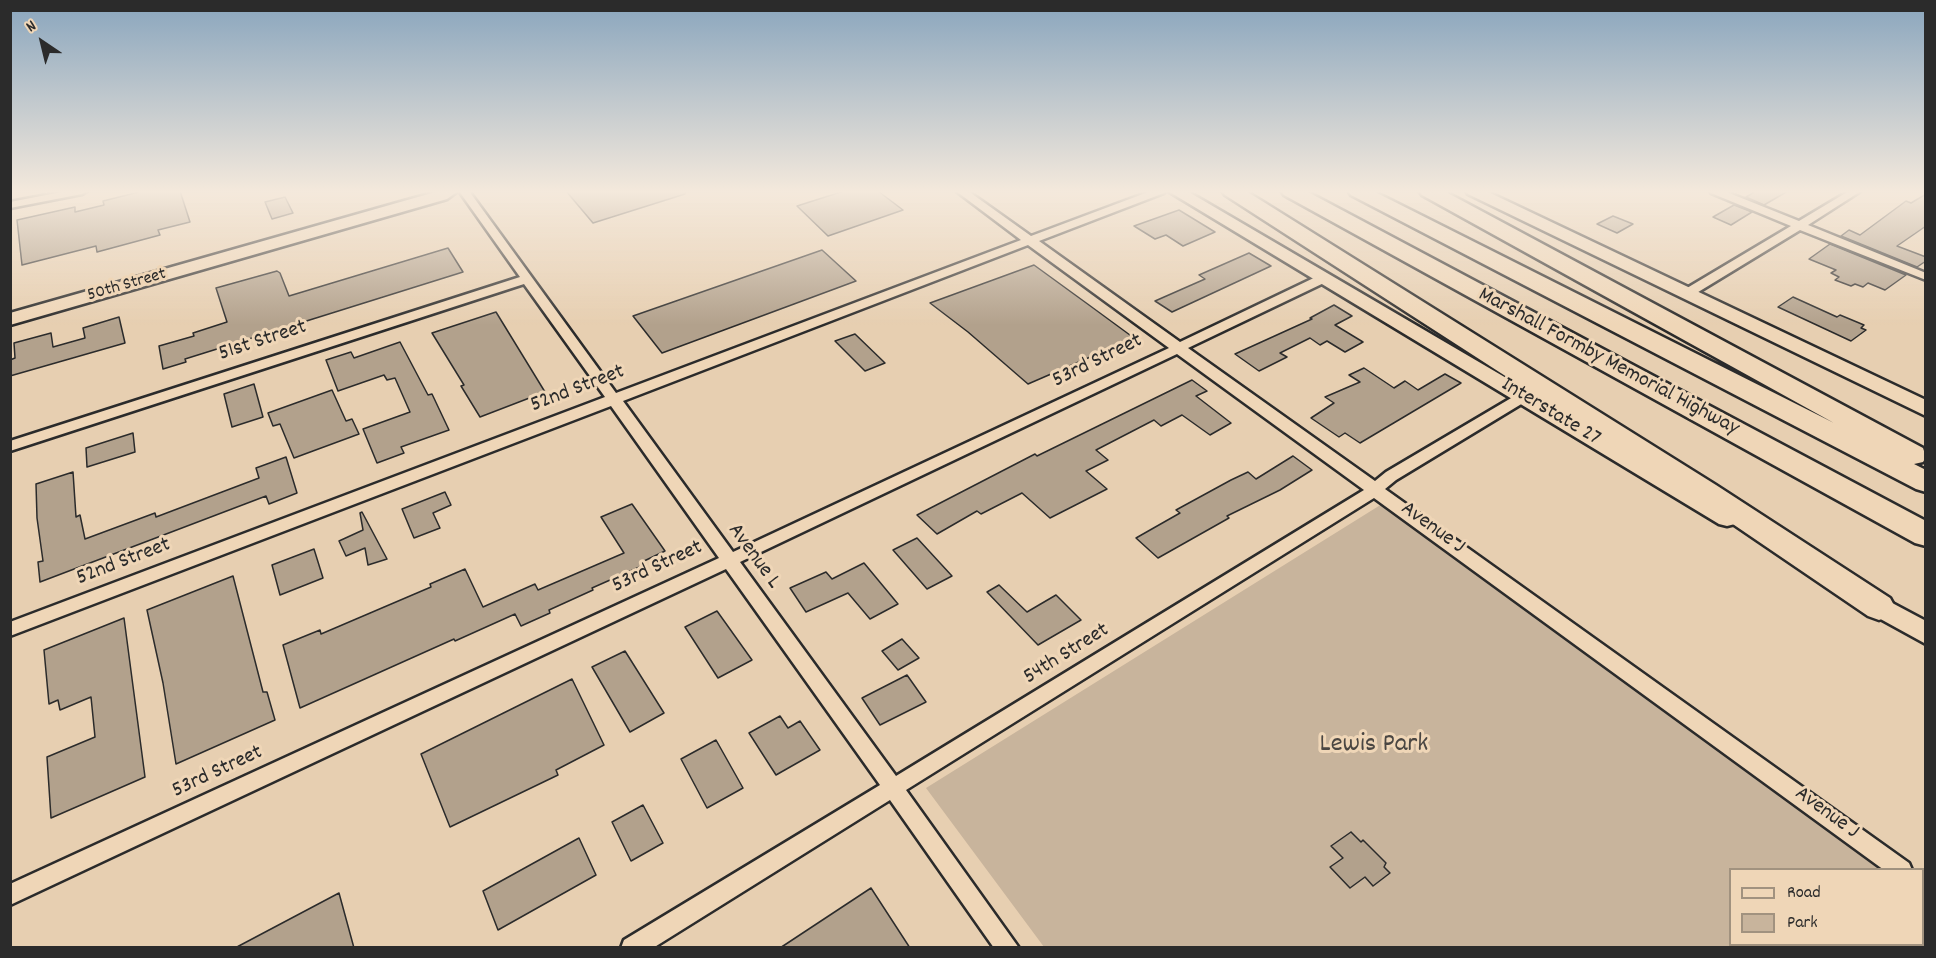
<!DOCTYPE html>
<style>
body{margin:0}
#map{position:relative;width:1936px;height:958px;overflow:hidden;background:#e7cfb1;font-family:Dekko,sans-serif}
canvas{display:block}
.frame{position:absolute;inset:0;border:12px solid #2b2b2b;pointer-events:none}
.legend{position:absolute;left:1729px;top:868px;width:195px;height:78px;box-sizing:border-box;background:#efd6b7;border:2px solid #a1927f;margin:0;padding:8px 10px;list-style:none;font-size:18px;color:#2b2b2b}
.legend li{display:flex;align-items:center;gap:12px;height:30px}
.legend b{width:30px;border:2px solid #a1927f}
.north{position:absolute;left:12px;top:12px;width:60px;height:60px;-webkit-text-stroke:4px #efd6b7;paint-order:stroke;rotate:325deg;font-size:16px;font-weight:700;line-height:24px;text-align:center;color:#2b2b2b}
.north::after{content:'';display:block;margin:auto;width:21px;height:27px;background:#2b2b2b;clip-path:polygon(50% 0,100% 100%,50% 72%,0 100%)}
</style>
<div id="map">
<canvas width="1936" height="958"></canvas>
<div class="frame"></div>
<ul class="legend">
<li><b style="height:8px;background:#efd6b7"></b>Road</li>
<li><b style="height:16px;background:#c8b49c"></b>Park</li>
</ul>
<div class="north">N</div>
</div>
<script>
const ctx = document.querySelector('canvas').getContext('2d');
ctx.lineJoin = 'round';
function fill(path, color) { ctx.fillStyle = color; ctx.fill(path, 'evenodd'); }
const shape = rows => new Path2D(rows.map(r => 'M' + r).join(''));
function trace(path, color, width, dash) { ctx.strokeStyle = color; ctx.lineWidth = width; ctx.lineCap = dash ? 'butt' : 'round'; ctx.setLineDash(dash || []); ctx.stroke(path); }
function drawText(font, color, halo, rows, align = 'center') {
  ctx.font = font + ' Dekko,sans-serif'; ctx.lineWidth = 6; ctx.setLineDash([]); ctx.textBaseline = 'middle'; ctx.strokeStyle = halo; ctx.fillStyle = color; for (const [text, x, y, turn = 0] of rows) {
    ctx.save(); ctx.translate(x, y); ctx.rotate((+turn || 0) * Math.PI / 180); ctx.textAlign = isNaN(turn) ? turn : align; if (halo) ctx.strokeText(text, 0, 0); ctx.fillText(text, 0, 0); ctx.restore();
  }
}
fill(shape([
 [1382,504,1886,869,1730,870,1730,944,1922,944,1923,896,1925,898,1925,947,1044,947,926,788]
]), '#c8b49c');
const building = shape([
 [143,191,180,191,190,222,158,230,160,235,97,252,96,246,22,265,17,220,75,207,75,212,104,205,103,201,143,191],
 [566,191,685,191,685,194,593,223,566,191],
 [844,191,878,191,903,210,828,236,797,206,844,191],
 [1756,191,1788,191,1764,205,1746,197,1756,191],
 [1926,194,1926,226,1897,246,1926,257,1926,261,1917,267,1841,236,1849,230,1860,235,1906,201,1911,203,1926,194],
 [285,197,293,213,272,219,265,202,285,197],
 [1734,205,1752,212,1731,225,1713,217,1734,205],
 [1179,210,1215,232,1183,246,1166,235,1155,239,1134,226,1179,210],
 [1613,216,1633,224,1617,233,1597,224,1613,216],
 [1830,244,1906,275,1885,290,1868,283,1863,287,1855,284,1851,286,1835,280,1839,277,1831,273,1836,270,1809,259,1830,244],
 [448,248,463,272,185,359,186,362,163,369,159,346,194,336,193,333,227,322,216,288,277,271,280,273,289,296,448,248],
 [822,250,856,281,662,353,633,316,822,250],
 [1249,253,1271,266,1172,312,1155,301,1205,279,1199,275,1249,253],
 [1034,265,1089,305,1134,338,1028,384,968,332,930,303,1034,265],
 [1793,297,1837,317,1840,315,1864,325,1861,328,1866,330,1851,341,1778,307,1793,297],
 [1334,305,1352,316,1335,325,1363,342,1345,352,1327,341,1320,345,1310,338,1280,353,1287,357,1259,371,1235,354,1312,319,1310,318,1334,305],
 [496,312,545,392,480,417,461,386,464,385,432,333,496,312],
 [119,317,125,343,10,376,10,360,15,358,14,343,51,333,53,347,85,338,83,328,119,317],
 [855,334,885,363,865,371,835,341,855,334],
 [400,342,428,395,432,394,449,430,401,447,404,453,377,463,363,429,410,412,395,378,387,380,384,375,338,391,326,360,351,352,354,358,400,342],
 [1364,368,1394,388,1405,381,1418,390,1445,374,1461,383,1360,443,1345,433,1339,437,1311,418,1334,403,1325,397,1360,382,1349,375,1364,368],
 [1192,380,1207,391,1196,396,1231,423,1210,435,1182,415,1161,426,1154,420,1096,450,1108,460,1086,471,1107,489,1050,518,1022,493,981,514,977,511,937,534,917,515,1035,454,1037,456,1192,380],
 [254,384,263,417,232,427,224,394,254,384],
 [332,390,346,421,352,419,359,434,294,458,280,424,273,426,268,413,332,390],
 [133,433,135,452,87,467,86,448,133,433],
 [1293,456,1312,470,1280,490,1227,516,1229,518,1158,558,1136,538,1180,513,1176,510,1231,480,1248,472,1256,479,1293,456],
 [286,457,297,493,269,504,266,496,40,582,38,562,43,561,37,518,36,484,73,472,76,517,80,515,85,539,155,513,156,517,259,478,256,468,286,457],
 [445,492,451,505,433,513,440,528,414,538,402,509,445,492],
 [632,504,665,551,642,562,644,565,592,588,593,590,549,610,550,613,521,626,515,614,455,641,454,639,300,708,283,645,320,630,321,634,431,587,430,584,465,569,483,607,535,584,538,590,624,553,601,517,632,504],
 [362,512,387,559,368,565,365,548,346,556,339,541,363,530,360,513,362,512],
 [917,538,952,576,927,589,893,550,917,538],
 [314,549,323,578,280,595,272,565,314,549],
 [864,563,898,604,870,619,848,593,806,612,790,588,826,572,832,579,864,563],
 [233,576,263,692,267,692,275,720,176,764,163,683,147,610,233,576],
 [999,585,1027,612,1056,595,1081,620,1038,645,987,592,999,585],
 [717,611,752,660,718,678,685,627,717,611],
 [124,618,145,777,51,818,47,757,95,737,91,697,60,710,58,700,49,704,44,650,124,618],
 [902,639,919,658,898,670,882,651,902,639],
 [625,651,664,713,630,732,592,667,625,651],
 [907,675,926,702,880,725,862,698,907,675],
 [572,679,604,745,556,770,558,775,450,827,421,754,572,679],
 [780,716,788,728,800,721,820,750,776,775,749,733,780,716],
 [716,740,743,788,707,808,681,759,716,740],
 [643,805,663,843,631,861,612,822,643,805],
 [1351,832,1361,842,1363,840,1386,863,1384,867,1390,873,1373,886,1365,877,1350,888,1330,867,1343,858,1331,846,1351,832],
 [579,838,596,875,498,930,483,891,579,838],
 [871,888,910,948,780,948,871,888],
 [339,893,354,948,235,948,339,893]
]);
fill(building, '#b2a18c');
trace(building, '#2b2b2b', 1.5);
const street = shape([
 [67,191,87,191,82,194,10,208,10,202,67,191],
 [459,191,469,191,616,393,1021,240,956,191,968,191,1031,236,1151,191,1165,191,1164,193,1039,241,1180,342,1320,275,1328,275,1328,281,1188,348,1375,481,1386,472,1518,394,1528,394,1530,397,1528,400,1396,480,1385,489,1909,863,1912,870,1884,870,1374,498,906,790,1019,948,994,948,890,800,653,948,621,948,624,940,880,785,726,569,10,905,10,884,719,558,611,406,10,636,10,622,605,397,524,284,10,451,10,441,520,277,459,191],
 [1028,245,1169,348,733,552,623,401,1028,245],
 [1177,354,1364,490,896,776,740,562,1177,354],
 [1710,191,1724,191,1799,221,1849,191,1861,191,1808,225,1926,273,1926,280,1800,230,1690,297,1682,297,1682,291,1791,226,1711,193,1710,191],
 [1922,874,1926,875,1926,896,1922,895,1922,874]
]);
const secondary = shape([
 [439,191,458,191,447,199,10,325,10,313,439,191],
 [1168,191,1187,191,1735,512,1739,518,1735,524,1727,526,1719,524,1168,191],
 [1466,191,1486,191,1926,400,1926,416,1468,194,1466,191],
 [1864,588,1926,621,1926,644,1855,605,1851,598,1855,591,1864,588]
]);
const highway = shape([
 [1222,191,1246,191,1716,485,1890,598,1895,607,1890,616,1879,620,1868,616,1696,499,1225,195,1222,191],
 [1281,191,1306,191,1926,521,1926,546,1915,543,1284,195,1281,191],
 [1348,191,1373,191,1834,423,1422,195,1419,191,1444,191,1923,448,1926,457,1923,462,1914,464,1926,470,1926,492,1916,489,1351,195,1348,191]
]);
trace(street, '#2b2b2b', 5);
trace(secondary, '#2b2b2b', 5);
trace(highway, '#2b2b2b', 5);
fill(street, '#efd6b7');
fill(secondary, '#efd6b7');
fill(highway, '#efd6b7');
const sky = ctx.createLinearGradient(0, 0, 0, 325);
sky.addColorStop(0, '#89a5bd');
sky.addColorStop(0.59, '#f4e9dc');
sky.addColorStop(1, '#f4e9dc00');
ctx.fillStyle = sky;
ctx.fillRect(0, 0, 1936, 325);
drawText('18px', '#2b2b2b', '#efd6b7', [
 ["50th Street",127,286,-16]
]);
drawText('22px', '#2b2b2b', '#efd6b7', [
 ["51st Street",263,342,-18],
 ["53rd Street",1098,362,-26],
 ["Marshall Formby Memorial Highway",1608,363,28],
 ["52nd Street",578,390,-21],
 ["Interstate 27",1550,413,31],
 ["Avenue J",1432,529,36],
 ["Avenue L",753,557,54],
 ["52nd Street",124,563,-21],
 ["53rd Street",658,568,-25],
 ["54th Street",1067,655,-32],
 ["53rd Street",218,773,-25],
 ["Avenue J",1826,814,36]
]);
drawText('27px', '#4a4642', '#efd6b7', [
 ["Lewis Park",1374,746]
]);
</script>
